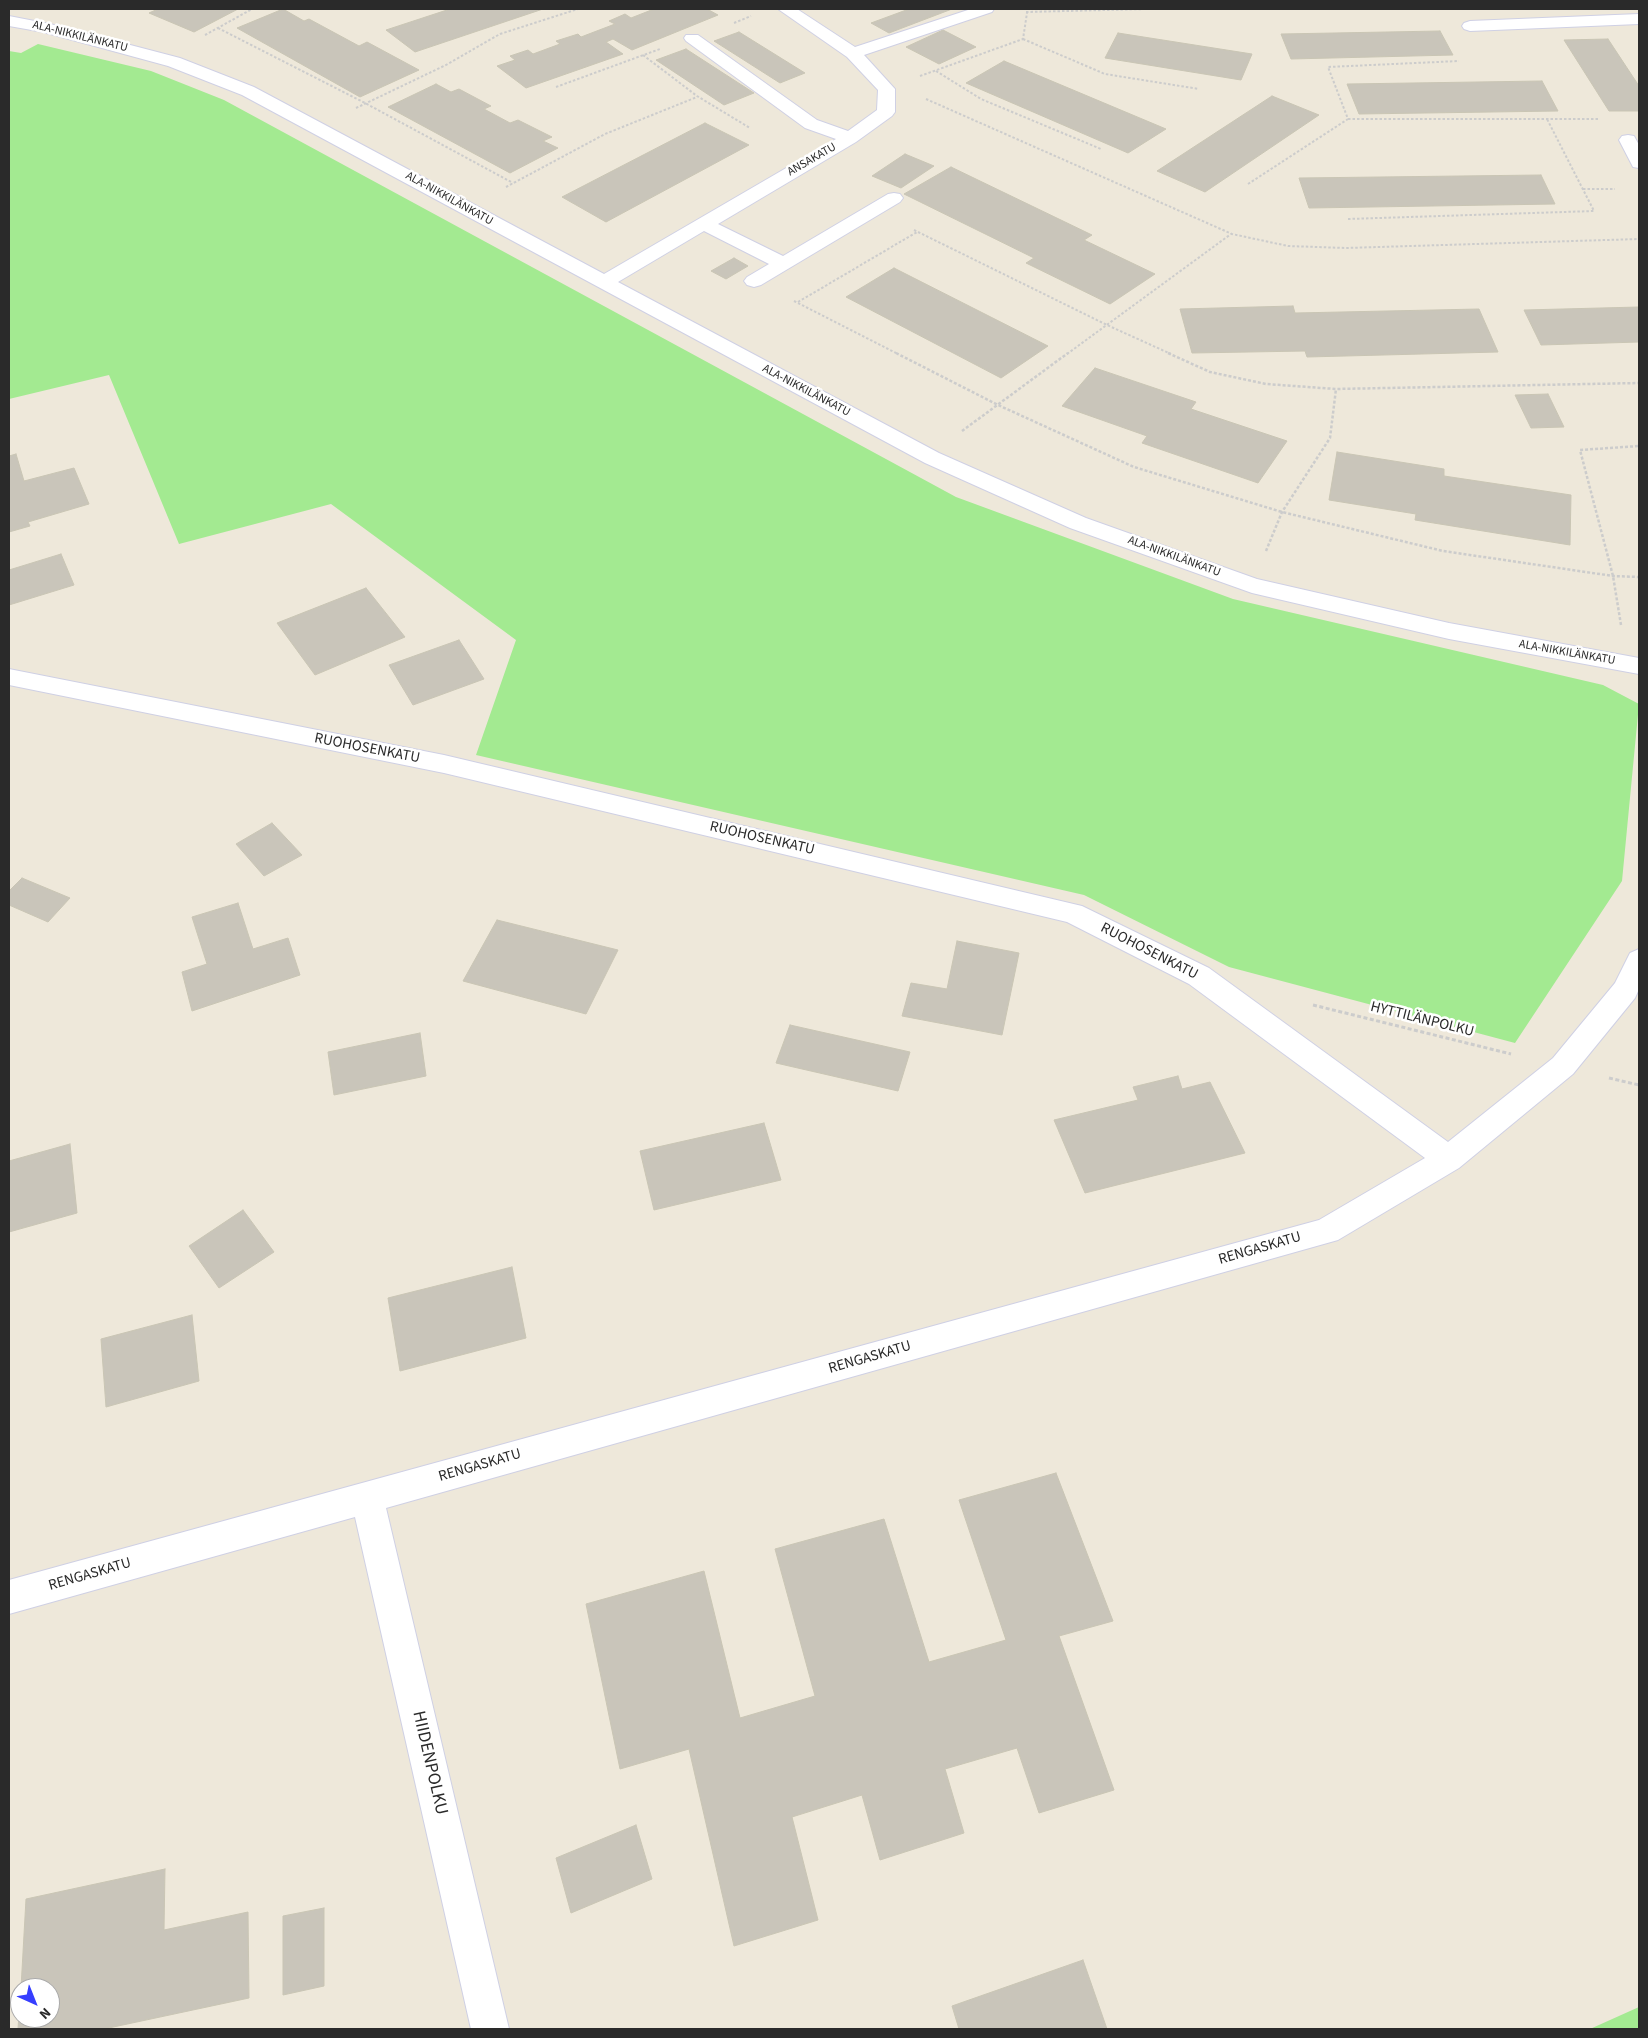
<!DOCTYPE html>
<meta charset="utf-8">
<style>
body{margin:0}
#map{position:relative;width:1648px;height:2038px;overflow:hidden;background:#eee8da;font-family:"Source Sans 3",sans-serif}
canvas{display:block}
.frame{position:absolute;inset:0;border:10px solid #2a2a2a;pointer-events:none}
.north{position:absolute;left:10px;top:1978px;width:50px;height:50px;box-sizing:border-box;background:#fff;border:1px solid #aaa;border-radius:50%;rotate:136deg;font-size:14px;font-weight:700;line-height:20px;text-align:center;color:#2a2a2a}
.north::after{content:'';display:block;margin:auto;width:18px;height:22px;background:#363eff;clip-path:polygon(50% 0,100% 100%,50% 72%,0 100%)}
</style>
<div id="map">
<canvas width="1648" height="2038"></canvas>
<div class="frame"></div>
<div class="north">N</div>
</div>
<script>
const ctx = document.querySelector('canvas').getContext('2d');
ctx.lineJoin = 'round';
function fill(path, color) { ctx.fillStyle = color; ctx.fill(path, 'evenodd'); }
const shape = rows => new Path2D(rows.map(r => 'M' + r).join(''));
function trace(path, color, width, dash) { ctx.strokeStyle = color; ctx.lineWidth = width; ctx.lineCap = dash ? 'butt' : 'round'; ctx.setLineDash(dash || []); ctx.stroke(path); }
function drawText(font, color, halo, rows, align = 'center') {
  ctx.font = font + ' "Source Sans 3",sans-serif'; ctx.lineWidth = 5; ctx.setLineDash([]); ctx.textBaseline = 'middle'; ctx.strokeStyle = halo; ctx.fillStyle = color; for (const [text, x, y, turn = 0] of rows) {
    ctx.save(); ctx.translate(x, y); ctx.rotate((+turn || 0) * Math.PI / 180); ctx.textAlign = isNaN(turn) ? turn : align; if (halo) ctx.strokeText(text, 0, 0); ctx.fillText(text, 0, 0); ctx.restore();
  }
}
fill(shape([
 [38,44,151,71,224,100,956,497,1233,599,1603,685,1639,704,1622,881,1515,1043,1229,967,1084,895,476,755,516,640,331,504,179,544,109,375,9,399,9,51,21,53],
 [1639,2007,1639,2029,1590,2029]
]), '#a3ea91');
const building = shape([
 [158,9,238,9,194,32,149,13,158,9],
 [283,9,304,21,309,19,359,46,367,42,419,70,360,97,237,28,283,9],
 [450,9,543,9,415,52,386,30,450,9],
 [654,9,707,9,718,15,632,50,613,39,606,42,623,54,526,88,497,66,515,60,510,56,528,50,533,54,560,44,556,41,578,34,581,37,615,24,609,21,625,14,631,18,654,9],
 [909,9,952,9,889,33,871,23,909,9],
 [943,30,976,47,939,64,906,47,943,30],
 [1440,31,1453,55,1291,59,1281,34,1440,31],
 [739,32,805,73,780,83,714,41,739,32],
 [1118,33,1252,54,1241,80,1105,58,1118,33],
 [1608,39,1639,86,1639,111,1609,111,1564,40,1608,39],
 [686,49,754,93,724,105,656,60,686,49],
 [1004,61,1166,129,1128,153,966,83,1004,61],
 [1542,81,1558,111,1359,114,1347,84,1542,81],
 [436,84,451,92,459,89,491,106,484,109,510,123,518,120,552,137,543,141,558,148,510,173,388,107,436,84],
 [1272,96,1319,115,1205,192,1157,171,1272,96],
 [705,123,749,145,606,222,562,197,705,123],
 [905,154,934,166,901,188,872,176,905,154],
 [951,167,1092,235,1084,240,1155,274,1110,304,1026,263,1034,258,904,194,951,167],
 [1541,175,1555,204,1309,208,1299,178,1541,175],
 [734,258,748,266,726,279,711,271,734,258],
 [894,268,1048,346,1001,378,846,297,894,268],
 [1293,306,1295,313,1479,309,1498,352,1307,357,1305,351,1192,353,1180,309,1293,306],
 [1639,307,1639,342,1541,345,1524,310,1639,307],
 [1095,368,1196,402,1191,409,1287,441,1258,483,1142,443,1147,436,1062,406,1095,368],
 [1548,394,1564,427,1531,428,1515,395,1548,394],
 [1337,452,1444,469,1444,476,1571,495,1570,545,1415,520,1416,514,1329,500,1337,452],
 [16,454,24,481,74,468,89,504,28,522,30,526,9,532,9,456,16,454],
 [61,554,74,585,9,605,9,570,61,554],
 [366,588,405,637,315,675,277,623,366,588],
 [459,640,484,679,413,705,389,665,459,640],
 [272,823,302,855,264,876,236,844,272,823],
 [22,878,70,898,48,922,9,905,9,891,22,878],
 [238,903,253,949,288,938,300,975,192,1011,182,972,207,964,192,917,238,903],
 [497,920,618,950,586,1014,463,981,497,920],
 [957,941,1019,953,1002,1035,902,1016,911,983,947,989,957,941],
 [790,1025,910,1052,898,1091,776,1063,790,1025],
 [420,1033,426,1076,334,1095,328,1052,420,1033],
 [1178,1076,1182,1089,1210,1082,1245,1153,1085,1193,1054,1120,1138,1100,1133,1087,1178,1076],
 [764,1123,781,1180,654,1210,640,1151,764,1123],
 [70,1144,77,1213,9,1232,9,1161,70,1144],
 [243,1210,274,1252,219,1288,189,1246,243,1210],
 [512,1267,526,1338,400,1371,388,1298,512,1267],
 [192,1315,199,1381,106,1407,101,1339,192,1315],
 [1056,1473,1113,1621,1059,1636,1114,1790,1039,1813,1017,1748,945,1769,964,1833,880,1860,862,1795,792,1817,818,1920,734,1946,689,1749,620,1769,586,1604,704,1571,740,1718,815,1696,775,1549,884,1519,929,1662,1006,1640,959,1500,1056,1473],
 [636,1825,652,1879,571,1913,556,1858,636,1825],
 [165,1869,164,1930,248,1912,249,1998,104,2029,18,2029,20,1997,20,2018,50,2018,50,1988,21,1988,26,1899,165,1869],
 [324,1908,324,1986,283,1995,283,1916,324,1908],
 [1083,1960,1107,2029,959,2029,952,2006,1083,1960]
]);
fill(building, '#c9c5ba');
trace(building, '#c9c5b4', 1);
const minor = shape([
 [778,9,797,9,855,47,971,9,994,9,992,12,864,55,895,89,895,112,892,116,856,142,718,224,783,256,888,194,894,193,900,194,903,198,900,202,761,285,754,287,747,285,744,281,747,277,769,264,704,231,618,282,939,453,1086,518,1257,579,1449,623,1639,658,1639,674,1449,639,1252,593,1070,528,925,463,242,95,168,66,43,32,9,26,9,16,50,24,180,58,254,87,604,274,836,139,805,128,686,41,684,38,686,35,698,35,817,120,848,131,877,110,878,90,847,57,778,9],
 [1639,14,1639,24,1470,31,1464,29,1462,26,1464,23,1470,21,1639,14],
 [1628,135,1634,136,1639,145,1639,168,1633,167,1619,140,1622,136,1628,135],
 [9,669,444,755,1082,906,1209,968,1448,1142,1553,1058,1615,983,1630,953,1639,949,1639,989,1635,998,1573,1074,1459,1168,1338,1240,386,1508,509,2029,471,2029,355,1517,9,1614,9,1580,1319,1220,1425,1158,1189,984,1067,922,444,773,9,685,9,669]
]);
trace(minor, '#cfd0e4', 2);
trace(shape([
 [1026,12,1146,9],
 [734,23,751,16],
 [218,28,365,103,513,183],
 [205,35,252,9],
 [1023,39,1105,74,1199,89],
 [643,55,697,96,750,128],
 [936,71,981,99,1101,149],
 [920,76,1023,39,1027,13],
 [556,87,660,49],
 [926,99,1232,234,1288,246,1346,248,1639,239],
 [356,108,446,65,500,34,578,9],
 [1348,119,1598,119],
 [1248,184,1348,119,1328,67,1459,61],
 [506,187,605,134,697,97],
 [1583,189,1615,189],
 [1348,219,1594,211,1547,119],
 [914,230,1107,325,1171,354],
 [794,301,898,354],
 [798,302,917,232],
 [1067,354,1231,234]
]), '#ccc', 2, [2.5, 2]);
trace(shape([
 [896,353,998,405,1134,467,1282,512,1443,551,1613,576,1639,577],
 [1168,353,1210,372,1266,384,1336,389,1639,383],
 [962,431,1068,353],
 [1266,551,1282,512,1330,438,1336,389],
 [1621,625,1613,576,1580,450,1639,446]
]), '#ccc', 2.5, [3, 2]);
trace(shape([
 [1313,1005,1511,1054],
 [1609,1078,1639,1085]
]), '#ccc', 3, [4, 2.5]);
fill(minor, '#fff');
drawText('12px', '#2a2a2a', '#fff', [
 ["ALA-NIKKILÄNKATU",80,37,14],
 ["ANSAKATU",812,160,-30],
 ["ALA-NIKKILÄNKATU",449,199,29],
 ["ALA-NIKKILÄNKATU",806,391,28],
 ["ALA-NIKKILÄNKATU",1174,557,20],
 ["ALA-NIKKILÄNKATU",1567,653,10]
]);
drawText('15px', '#2a2a2a', '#fff', [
 ["RUOHOSENKATU",367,749,11],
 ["RUOHOSENKATU",762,839,13],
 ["RUOHOSENKATU",1149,952,27],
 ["HYTTILÄNPOLKU",1422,1020,14],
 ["RENGASKATU",1260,1249,-16],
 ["RENGASKATU",870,1358,-16],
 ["RENGASKATU",480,1466,-16],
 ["RENGASKATU",90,1575,-16]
]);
drawText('18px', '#2a2a2a', '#fff', [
 ["HIIDENPOLKU",429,1763,77]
]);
</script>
